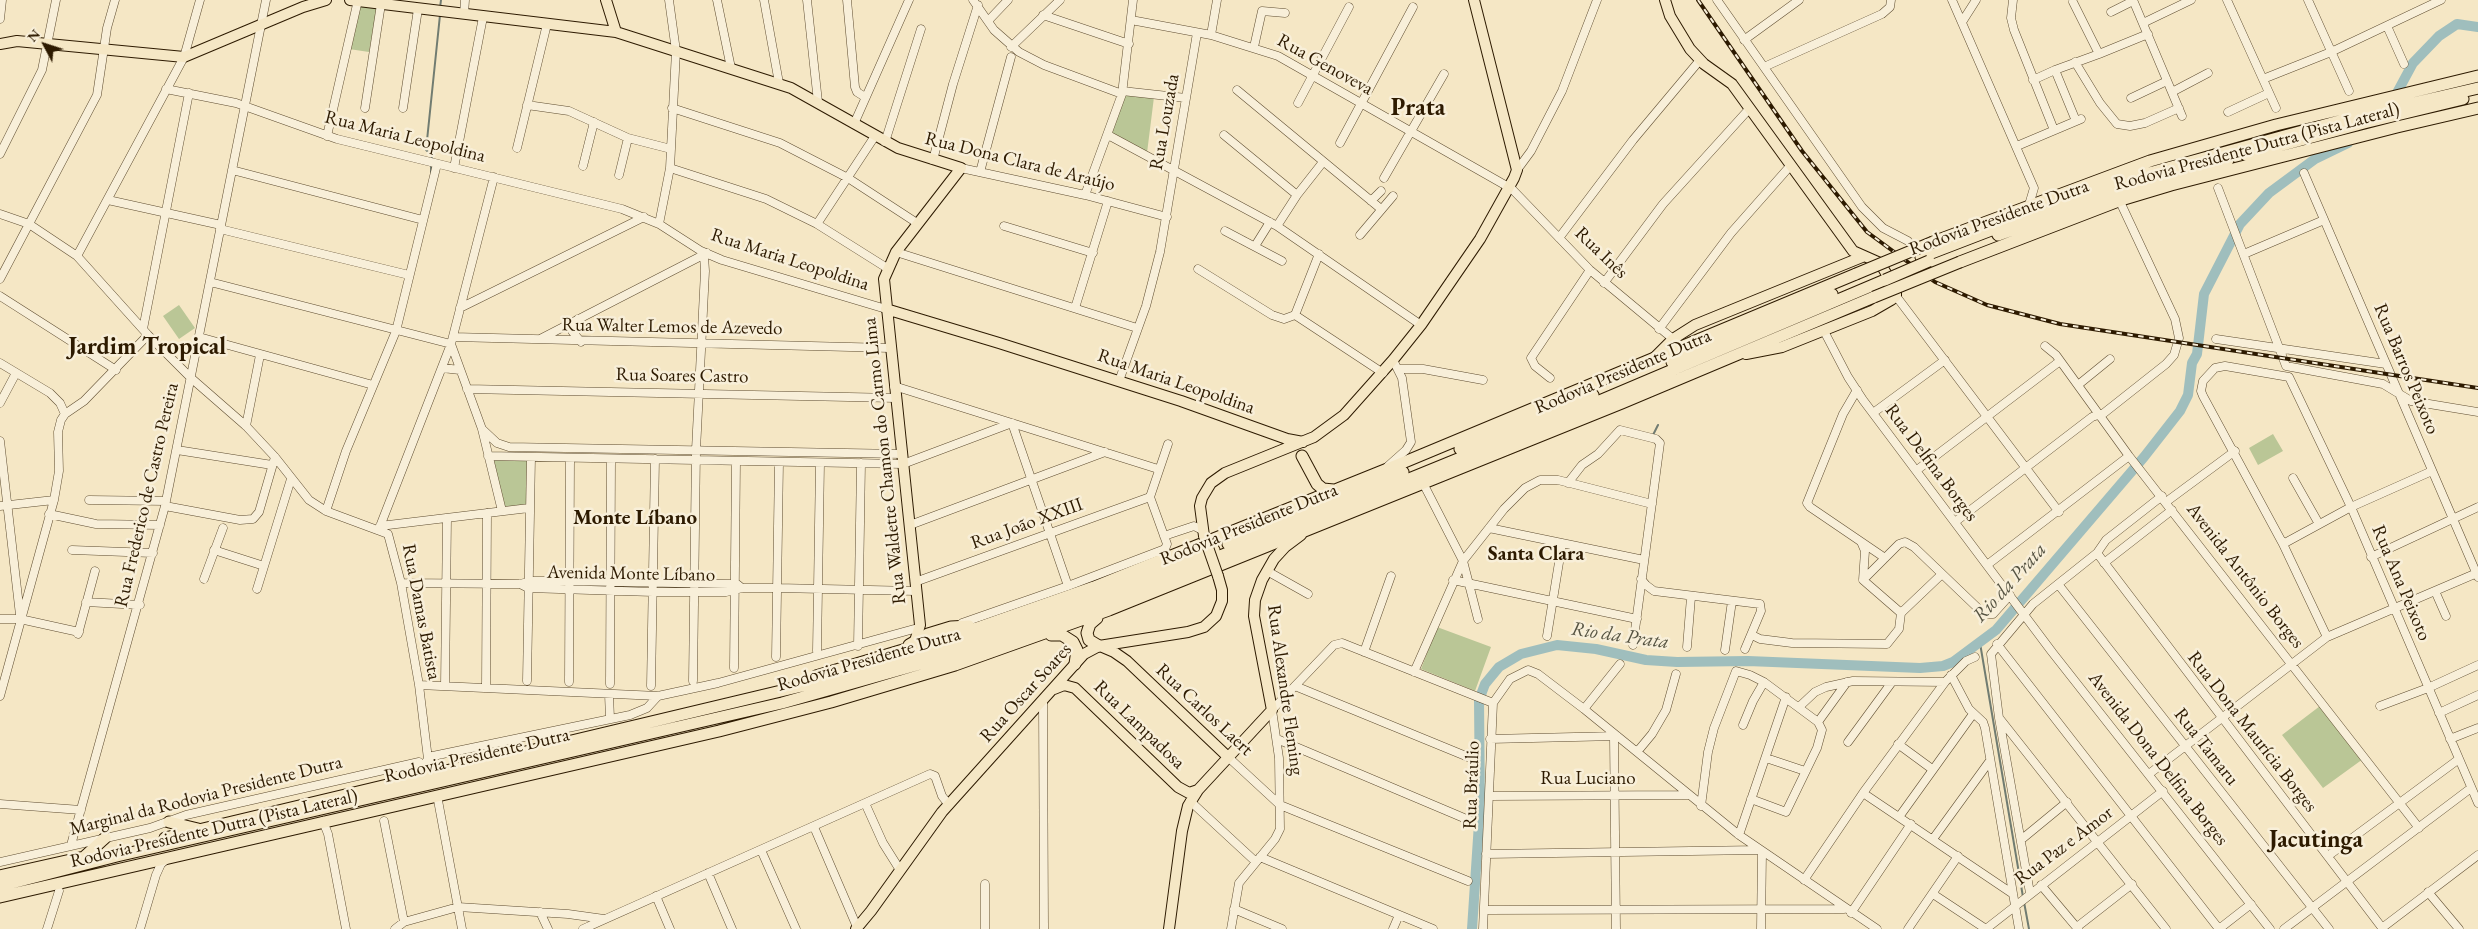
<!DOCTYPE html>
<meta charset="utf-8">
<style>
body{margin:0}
#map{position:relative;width:2478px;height:929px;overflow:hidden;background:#f5e7c5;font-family:"EB Garamond",serif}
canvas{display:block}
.north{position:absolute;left:20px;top:20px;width:50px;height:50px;-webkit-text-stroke:4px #f8efd9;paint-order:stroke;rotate:310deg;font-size:14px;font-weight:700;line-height:20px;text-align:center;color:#2d1a00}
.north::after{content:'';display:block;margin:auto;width:18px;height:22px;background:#2d1a00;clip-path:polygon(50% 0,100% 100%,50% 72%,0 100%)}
</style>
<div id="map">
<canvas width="2478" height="929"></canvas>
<div class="north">N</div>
</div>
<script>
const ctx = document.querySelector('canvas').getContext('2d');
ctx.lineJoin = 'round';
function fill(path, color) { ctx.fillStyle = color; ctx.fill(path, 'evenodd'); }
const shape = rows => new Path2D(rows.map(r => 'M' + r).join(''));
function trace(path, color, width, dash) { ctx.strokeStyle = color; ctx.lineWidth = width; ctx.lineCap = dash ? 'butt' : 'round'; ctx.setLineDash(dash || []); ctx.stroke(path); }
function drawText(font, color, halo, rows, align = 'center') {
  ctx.font = font + ' "EB Garamond",serif'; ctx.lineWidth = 5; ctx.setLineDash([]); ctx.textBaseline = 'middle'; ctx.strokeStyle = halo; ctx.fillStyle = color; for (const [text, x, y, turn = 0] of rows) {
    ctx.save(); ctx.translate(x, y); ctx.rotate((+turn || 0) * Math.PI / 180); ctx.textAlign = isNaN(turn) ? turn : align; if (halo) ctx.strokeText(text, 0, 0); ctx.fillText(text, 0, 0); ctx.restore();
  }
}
fill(shape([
 [359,5,377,7,369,52,349,49],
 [1125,94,1154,97,1147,153,1112,133],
 [179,305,195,328,179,339,163,316],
 [2273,434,2283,451,2258,465,2249,448],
 [493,459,527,459,527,505,504,507],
 [1437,627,1491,647,1475,691,1421,669],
 [2320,706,2363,759,2323,788,2282,735]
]), '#bac696');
trace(shape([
 [440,8,441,0],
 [432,159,432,155,426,150,440,15],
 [431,174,431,164],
 [1652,437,1658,425],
 [1980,643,2023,897],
 [2024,902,2029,929]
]), '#717c71', 2);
trace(shape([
 [2392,102,2413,63,2439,36,2457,24,2478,27],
 [1472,929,1480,808,1479,700,1485,684,1499,667,1521,654,1557,645,1596,649,1646,660,1677,662,1748,661,1920,668,1943,666,1953,662,1996,630,2144,457,2180,411,2188,395,2192,363,2197,354,2204,294,2240,224,2269,193,2315,159,2348,143]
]), '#9fbebd', 10);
const minor = shape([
 [717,0,731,68],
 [764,0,779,83],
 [807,0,818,102],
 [847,0,855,87,857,92,865,97],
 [973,0,994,30,1019,52,1044,65,1122,94],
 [1717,0,1862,207,1883,228,1908,241],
 [1952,0,2034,188,2029,205],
 [2013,0,2011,18,2014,30,2054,130],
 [2133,0,2182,116],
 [2227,0,2276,108],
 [2308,0,2349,91],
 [2073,2,2099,54,2148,34],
 [2111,12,2133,1],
 [464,14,465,0],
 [1043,15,1129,44],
 [0,19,2,0],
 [1131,20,1211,35,1278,56,1512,189,1590,270,1673,339],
 [988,21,1008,0],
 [1962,22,1976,0],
 [2143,23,2191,0],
 [2387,26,2404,64],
 [1211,35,1217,0],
 [1744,40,1799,0],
 [1011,47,1060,0],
 [1254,47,1262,11,1285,13],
 [2075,62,2100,103,2117,124,2130,126,2145,123,2179,108],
 [1764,67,1882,14,1890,7,1891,0],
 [2055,70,2076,121],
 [2263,79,2331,52,2441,0],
 [2033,80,2055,70,2099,54],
 [166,89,236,103,337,139,622,209,659,224,701,251,722,260,886,309],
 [1237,90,1381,209],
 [1122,91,1186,98],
 [2172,92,2208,73],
 [2131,98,2167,81],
 [1298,103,1349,7],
 [527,105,569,111,628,138,671,149],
 [365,108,381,4],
 [403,108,418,9],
 [672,108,780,143,848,178,917,223],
 [2228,112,2269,93],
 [854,124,909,0],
 [1108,135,1277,226,1421,325],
 [1224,135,1297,195],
 [327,136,358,0],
 [885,142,921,29],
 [1340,143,1413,7],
 [2017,146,2081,119],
 [517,148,547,24],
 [0,154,42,70,56,0],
 [933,160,953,84,978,5],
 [583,166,594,122],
 [454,168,483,17],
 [670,168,766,199,817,224,887,268],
 [961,168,1085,195,1167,217],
 [232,170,423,220],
 [1517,170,1531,151,1562,91,1597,0],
 [980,172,1011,57],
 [2304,173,2478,577],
 [619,175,628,138],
 [1384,178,1444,74],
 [2218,188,2286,366,2383,384,2411,401,2478,412],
 [1085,195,1122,94,1133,0],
 [108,200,221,225],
 [1371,201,1381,191],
 [0,214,29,224,77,256,148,335,191,378,246,426,275,457,309,500,326,511,388,534,401,583,419,685,428,759,434,767,443,772],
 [659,224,670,168,676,51,669,0],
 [817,224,875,136],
 [1004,226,1093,253],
 [1277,226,1297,195,1323,162],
 [220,229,409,275],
 [1225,231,1282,261],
 [1360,235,1393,196],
 [1559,238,1633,140,1700,60],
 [1255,246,1270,222],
 [896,252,1137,328],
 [2244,254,2324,220],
 [77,256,184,57,200,0],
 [1198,269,1272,315,1284,319,1295,315,1383,373],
 [0,279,97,95,107,28,115,0],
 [210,282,451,344],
 [1604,283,1663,204,1750,108],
 [0,296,116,370],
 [1896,296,2059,512],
 [460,308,644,217],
 [1075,308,1108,201],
 [1295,315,1319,254],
 [578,319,572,331,581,342],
 [143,329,189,93],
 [1659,329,1731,233,1791,165],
 [1824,331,1848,377,1863,400,2052,652,2270,929],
 [199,337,373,385],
 [453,337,890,348],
 [540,339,707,253],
 [2216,339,2386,364],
 [451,344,482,429,502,511],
 [2045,346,2056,355,2129,456,2419,828],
 [0,363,50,393,60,403,65,414],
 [442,368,460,370],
 [1399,369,1423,369,1483,380],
 [1550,378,1535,366,1531,358,1590,270],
 [1119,381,1146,306,1160,252,1197,33],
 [2078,385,2110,359],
 [894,386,1158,469],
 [467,389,896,398],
 [1857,390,1843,414,1807,503,1810,507,1885,558],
 [0,403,16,373],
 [1873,413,1945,360],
 [246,426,260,355],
 [482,429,497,443,509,447,902,454],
 [0,441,20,615],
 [177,450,272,465],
 [488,456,903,464,1012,423,1068,586],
 [1388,466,1406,450,1411,442,1402,378,1393,360],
 [1917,470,2060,361],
 [2293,478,2319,524],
 [1423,483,1463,561,1478,619],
 [1568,483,1582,465,1598,454,1620,430,1656,439,1660,443,1633,645],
 [89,500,166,501],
 [2166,502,2235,451],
 [0,506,54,500],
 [165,506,240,520,253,519,259,512,275,457],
 [326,511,346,451,396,331,437,164],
 [49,514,96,524,160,525],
 [1955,522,2092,417,2104,413,2166,364,2174,355,2179,338,2175,319,2122,206],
 [910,525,1105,452],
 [380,526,529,508],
 [1489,528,1644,560],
 [379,529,451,344,494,177],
 [1164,536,1194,526,1202,530],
 [2283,544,2351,507,2432,471],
 [72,550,153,553],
 [214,550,264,566],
 [2097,553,2383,929],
 [2371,557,2478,507],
 [2104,563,2172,510],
 [1987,565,2129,456],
 [1267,571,1308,594],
 [204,579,223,528],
 [1641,579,1646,585,1654,591,1760,604,1761,611,1745,649],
 [1453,580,1637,619],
 [1863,580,1899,544,1905,542,1914,547,1984,614,1993,614,2010,595],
 [915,582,1150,497],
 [401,583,520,584,532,581,569,581,729,584,737,584,742,588],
 [520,584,528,588,653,592,726,592,742,588,777,588,916,591],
 [2058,584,2329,929],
 [257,589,291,479],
 [2435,591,2446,616],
 [86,602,140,605],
 [1901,613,1942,574],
 [0,619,20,619,79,632],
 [962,623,1068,586,1165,549,1167,544,1150,497,1168,444],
 [78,634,95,571],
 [1752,635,1760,639,1792,643,1887,644,1899,629,1901,613,1863,580,1865,551,1862,544],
 [1547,636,1562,544],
 [2327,637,2283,544,2203,396,2201,391,2203,381,2215,368,2225,366,2289,377,2351,507,2478,803],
 [1997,644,2219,929,2251,904],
 [858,646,861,463],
 [1687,647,1691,597],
 [1725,650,1732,601],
 [817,651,820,463],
 [1364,652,1391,576],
 [776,657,779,462],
 [734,668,736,461],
 [1414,672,1463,561,1504,509,1525,488,1540,480,1558,480,1652,504],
 [1951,675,1969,709,1983,722,1985,728,2019,929],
 [527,681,531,457],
 [693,681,696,450,705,271,704,256],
 [569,682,570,458],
 [610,684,611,459],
 [419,685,658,696,718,683,914,629],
 [445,686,447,518],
 [651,686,655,459],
 [1295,686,1473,759],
 [486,688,487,513],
 [609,694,610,719],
 [0,696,54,500,59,471,58,432,61,420,65,414,84,401,148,335],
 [1043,700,1044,929],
 [2380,706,2428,688,2478,665],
 [1799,707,1815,692,1826,687,1853,681,1945,682],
 [1584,709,1620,664],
 [2439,713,2478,695],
 [2000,719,2166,929],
 [1818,722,1847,682],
 [1743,725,1753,701,1764,682],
 [1614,737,1616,929],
 [1277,739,1471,821],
 [1490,739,1617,736],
 [2450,739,2478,728],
 [1848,742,1892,682],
 [1898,744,1932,769],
 [1637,752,1652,734,1666,710,1676,674],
 [428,757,630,715,647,708,658,696],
 [1228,757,1280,805,1468,881],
 [1766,758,1805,771],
 [2149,774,2327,637,2477,573],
 [415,778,428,759],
 [1863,793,2013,894],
 [437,795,462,929],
 [1489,796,1687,795],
 [1190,801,1256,862],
 [865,803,883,843,900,870],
 [0,804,81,810],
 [1701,806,1708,752,1714,728,1736,671,1750,675,1764,682,1818,722,1822,730,1817,748,1786,812,1751,799],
 [1899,817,1973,714],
 [323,821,328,834,346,929],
 [384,821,404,922],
 [814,827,857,927],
 [1739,835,1786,697],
 [1933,839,1989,762],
 [2022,839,2067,802],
 [71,845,165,506,266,0],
 [761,850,796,929],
 [1486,854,1759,850],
 [2328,856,2459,759],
 [1260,857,1433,929],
 [0,862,150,828,186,815,419,762],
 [708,873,732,929],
 [1804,880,1863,793,1945,682,1966,661,1975,657],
 [985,884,985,929],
 [2041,885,2078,929],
 [2428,892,2459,929],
 [2030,893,1999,718,1991,654,2033,604,2097,553,2106,540,2162,496],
 [1933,894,1986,929],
 [656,896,670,929],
 [1234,909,1282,929],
 [1484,910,1844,909],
 [540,912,548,929],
 [1851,913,1911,824],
 [2077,927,2132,884],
 [2382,928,2478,855],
 [47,929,59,891],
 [140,929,156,875,161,864,167,859],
 [395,929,404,922,458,907,568,914,604,919],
 [583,929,930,774,935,776,942,796,949,805],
 [1231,929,1239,883,1275,839,1280,829,1279,758,1272,710,1334,645,1342,643,1493,703],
 [1393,929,1399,915],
 [1483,929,1493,703,1510,679,1528,670,1538,674,1584,709,1739,835,1877,929],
 [1761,929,1762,852],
 [1908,929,1958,856],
 [1986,929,2163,791],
 [2284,929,2471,788]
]);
const major = shape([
 [350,0,616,32,791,88,898,148,961,168,896,252,884,279,920,625,915,641],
 [606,0,616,32],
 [1665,0,1670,16,1690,49,1704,64,1732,84,1853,251,1880,263,1896,290,1896,296,1891,300,1872,311,1782,347,1746,354],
 [0,44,17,41,184,57,303,7,326,0],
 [886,309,999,343,1181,401,1287,439,1303,442],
 [1655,357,1673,339,1695,325,1862,257],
 [1204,536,1200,506,1202,498,1211,483,1225,473,1314,437,1344,415,1393,360,1421,325,1480,239,1514,178,1517,170,1474,0],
 [1100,646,1114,652,1127,661,1228,757],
 [1054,689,1064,685,1075,688,1178,787,1189,793,1198,790],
 [856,929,871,911,942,812,1084,654,1099,646,1188,632,1204,627,1216,616,1222,601,1222,590,1218,576],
 [1169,929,1182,831,1188,806,1198,790,1272,710,1254,616,1255,600,1262,580,1274,559,1285,547,1301,535]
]);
const highway = shape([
 [2246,155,2364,123,2463,99],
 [1998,235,2142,184,2228,160],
 [1933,242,2150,161,2276,125,2478,76],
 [1921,257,2064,202,2142,175,2361,115,2478,88],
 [1960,262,2121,200,2171,185,2397,127,2478,108],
 [1672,362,1832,294],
 [1460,449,1593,395],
 [1302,456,1317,484,1323,489,1334,490],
 [1228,544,1403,472],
 [1097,618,1090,624,1087,633,1089,640,1099,646],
 [1051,635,1062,635,1073,642,1077,650,1075,664],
 [909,645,928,634,951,627,969,626],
 [816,676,980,627,1094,587,1407,461,1856,274],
 [169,822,198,829],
 [165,838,848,675,1008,628,1214,550],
 [84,857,105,838],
 [0,876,84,857],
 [0,886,117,856,782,703,966,651,1144,587,1578,410,1885,280],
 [0,897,719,731,831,702,955,665,1109,610,1622,403,1874,297]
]);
trace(minor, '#5f4d31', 9);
trace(major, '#2d1a00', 12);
trace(highway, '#2d1a00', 13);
trace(minor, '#f8efd9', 8);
trace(major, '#f5e7c5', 10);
trace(highway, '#f5e7c5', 11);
const rail = shape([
 [1698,0,1802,151,1867,232,1935,282,1987,305,2060,324,2478,388]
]);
trace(rail, '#2d1a00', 4);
trace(rail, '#f8efd9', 2, [5.5]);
const majorBridge = shape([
 [1204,536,1218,576]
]);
const highwayBridge = shape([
 [1856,274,1933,242],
 [1885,280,1929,261],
 [1874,297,1960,262]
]);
trace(majorBridge, '#2d1a00', 12, []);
trace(highwayBridge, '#2d1a00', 13, []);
trace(majorBridge, '#f5e7c5', 10);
trace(highwayBridge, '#f5e7c5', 11);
drawText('19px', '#2d1a00', '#f8efd9', [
 ["Rua Genoveva",1325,65,29],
 ["Rua Louzada",1165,122,-80],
 ["Rua Maria Leopoldina",405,137,14],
 ["Rodovia Presidente Dutra (Pista Lateral)",2257,147,-15],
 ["Rua Dona Clara de Araújo",1020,162,14],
 ["Rodovia Presidente Dutra",1999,218,-20],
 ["Rua Inês",1601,253,44],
 ["Rua Maria Leopoldina",790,260,18],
 ["Rua Walter Lemos de Azevedo",672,327,1],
 ["Rua Barros Peixoto",2406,369,67],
 ["Rodovia Presidente Dutra",1623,372,-23],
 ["Rua Soares Castro",682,376,1],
 ["Rua Maria Leopoldina",1176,382,19],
 ["Rua Waldette Chamon do Carmo Lima",885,461,-96],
 ["Rua Delfina Borges",1931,463,53],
 ["Rua Frederico de Castro Pereira",147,495,-77],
 ["Rua João XXIII",1027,524,-20],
 ["Rodovia Presidente Dutra",1249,525,-22],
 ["Avenida Monte Líbano",631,574,1],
 ["Avenida Antônio Borges",2245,576,52],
 ["Rua Ana Peixoto",2401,583,67],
 ["Rua Damas Batista",421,612,79],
 ["Rodovia Presidente Dutra",869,660,-16],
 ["Rua Alexandre Fleming",1285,690,82],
 ["Rua Oscar Soares",1026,693,-48],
 ["Rua Carlos Laert",1204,710,43],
 ["Rua Lampadosa",1139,725,44],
 ["Rua Dona Maurícia Borges",2252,732,52],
 ["Rua Tamaru",2206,747,52],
 ["Rodovia Presidente Dutra",477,756,-13],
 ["Avenida Dona Delfina Borges",2158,759,52],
 ["Rua Luciano",1588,779],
 ["Rua Bráulio",1472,785,-88],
 ["Marginal da Rodovia Presidente Dutra",206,796,-14],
 ["Rodovia Presidente Dutra (Pista Lateral)",214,829,-13],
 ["Rua Paz e Amor",2064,846,-37]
]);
drawText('bold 20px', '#2d1a00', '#f8efd9', [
 ["Santa Clara",1536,555]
]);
drawText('italic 20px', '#555342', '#f8efd9', [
 ["Rio da Prata",2010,583,-48],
 ["Rio da Prata",1620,636,8]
]);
drawText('bold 21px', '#2d1a00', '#f8efd9', [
 ["Monte Líbano",635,518]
]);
drawText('bold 24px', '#2d1a00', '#f8efd9', [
 ["Prata",1418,108],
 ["Jardim Tropical",147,347],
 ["Jacutinga",2316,840]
]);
</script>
